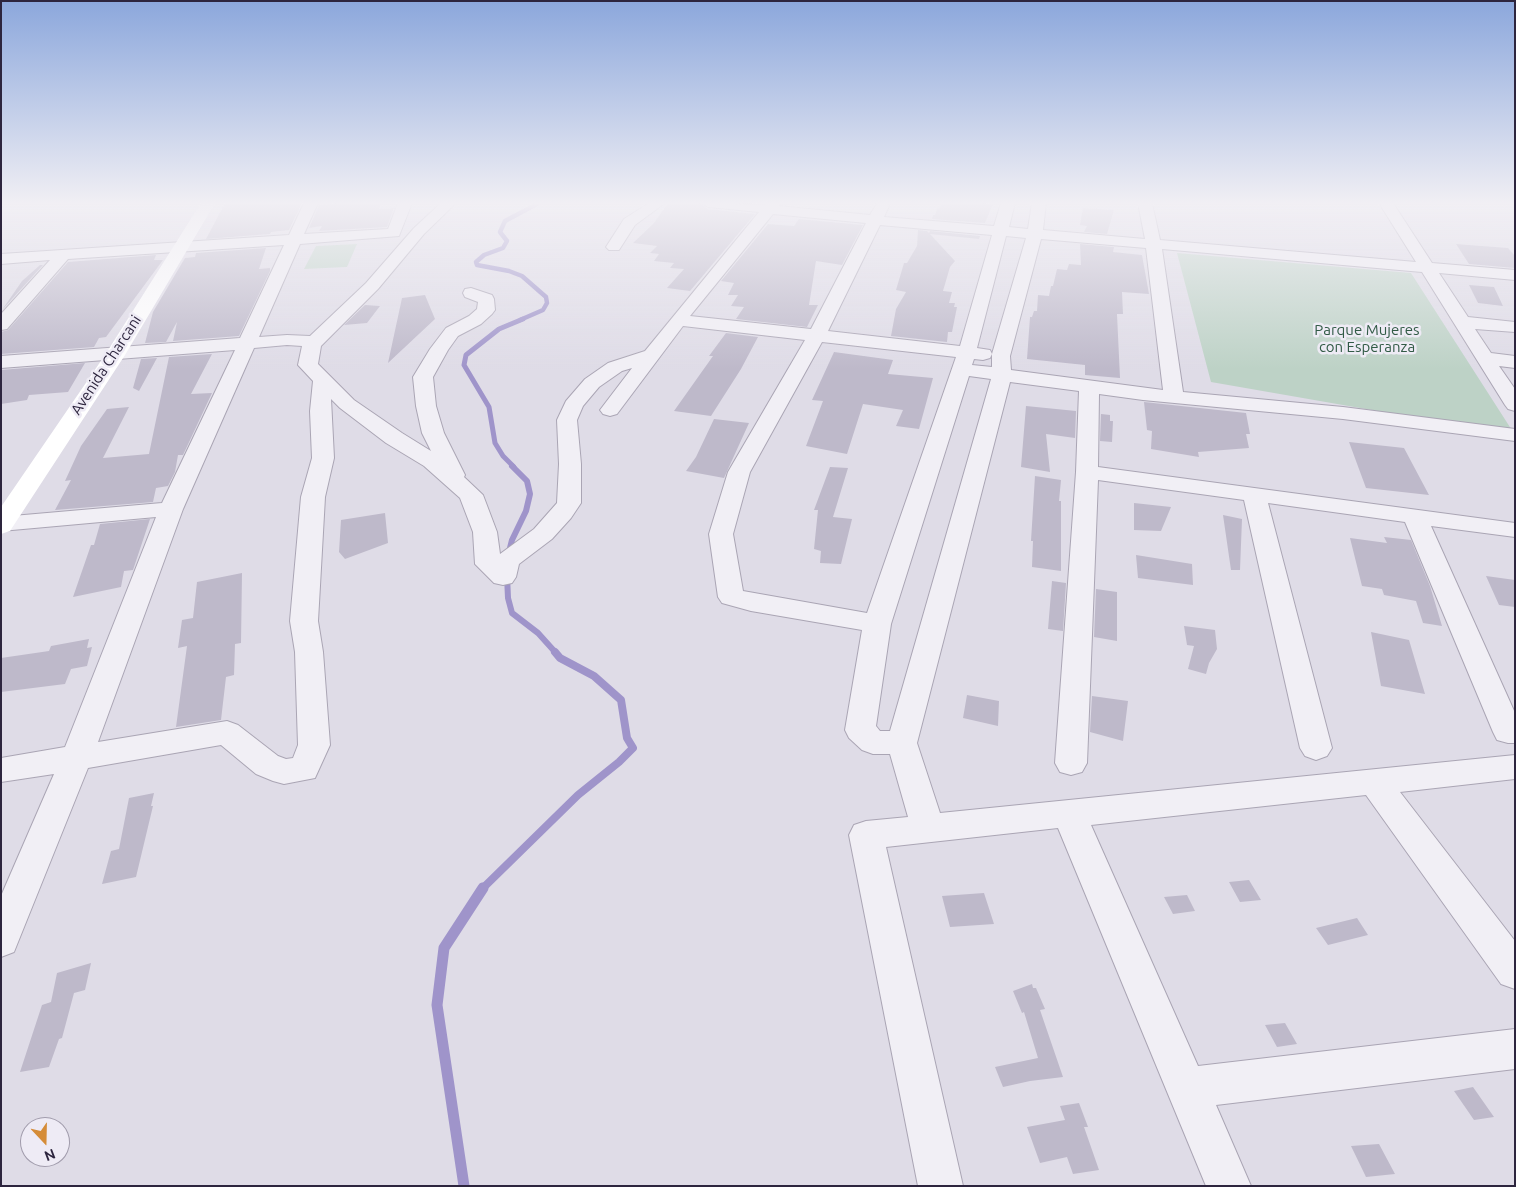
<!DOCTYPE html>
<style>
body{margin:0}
#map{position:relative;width:1516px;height:1187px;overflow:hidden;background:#dfdce7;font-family:Ubuntu,sans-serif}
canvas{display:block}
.frame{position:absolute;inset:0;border:2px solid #2d253e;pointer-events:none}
.north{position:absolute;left:20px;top:1117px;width:50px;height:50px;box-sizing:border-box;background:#eeebf5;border:1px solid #a19cac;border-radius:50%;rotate:159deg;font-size:14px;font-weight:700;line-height:20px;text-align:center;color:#2d253e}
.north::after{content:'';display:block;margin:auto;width:18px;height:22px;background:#d58c38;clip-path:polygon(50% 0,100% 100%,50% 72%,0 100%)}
</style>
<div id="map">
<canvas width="1516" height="1187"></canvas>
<div class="frame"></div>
<div class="north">N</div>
</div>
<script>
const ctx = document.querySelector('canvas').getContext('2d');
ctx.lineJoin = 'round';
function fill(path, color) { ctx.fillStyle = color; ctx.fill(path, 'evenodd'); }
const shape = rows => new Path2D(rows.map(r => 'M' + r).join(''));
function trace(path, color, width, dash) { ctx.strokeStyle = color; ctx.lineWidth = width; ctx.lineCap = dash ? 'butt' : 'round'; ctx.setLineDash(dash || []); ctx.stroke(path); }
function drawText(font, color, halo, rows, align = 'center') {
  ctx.font = font + ' Ubuntu,sans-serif'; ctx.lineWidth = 5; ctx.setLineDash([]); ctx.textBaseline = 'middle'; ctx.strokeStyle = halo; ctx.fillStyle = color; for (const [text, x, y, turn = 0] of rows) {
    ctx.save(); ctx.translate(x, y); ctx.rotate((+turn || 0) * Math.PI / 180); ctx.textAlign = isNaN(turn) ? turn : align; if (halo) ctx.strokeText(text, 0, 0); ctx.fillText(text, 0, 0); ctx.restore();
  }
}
fill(shape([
 [357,244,347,267,304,269,316,246],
 [1177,253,1411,273,1515,435,1211,382]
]), '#bdd2c6');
trace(shape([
 [520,320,543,310,547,303,546,297,522,276,509,271,477,265,476,262,484,255,503,248,507,241,500,232,505,221,539,203]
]), '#9f94ca', 4.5);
trace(shape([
 [514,467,503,456,495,443,489,407,464,365,466,355,499,329,523,319]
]), '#9f94ca', 5);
trace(shape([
 [508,556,512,540,526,511,530,494,527,481,512,466],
 [507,576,508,598,512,613,538,633,556,653]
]), '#9f94ca', 6);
trace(shape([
 [482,889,578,795,619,762,633,748,627,738,621,700,594,676,560,658,555,652]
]), '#9f94ca', 8);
trace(shape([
 [464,1186,437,1005,444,948,483,888]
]), '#9f94ca', 11);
fill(shape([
 [225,203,302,203,289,230,271,232,270,234,206,239],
 [340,203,382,203,379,209,394,208,387,227,319,231,322,226,309,228,319,205],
 [668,203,699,203,708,209,755,214,690,291,667,288,684,269,670,268,674,263,654,261,659,254,650,253,657,246,633,243,654,223],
 [942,203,977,203,993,204,985,223,932,219,933,215,935,215,937,209,940,208],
 [1083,208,1114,210,1107,234,1084,232,1087,226,1080,225],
 [799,219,863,225,842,265,816,261,809,305,818,305,807,327,736,319,744,307,731,306,738,295,728,295,734,283,721,281,768,224,794,226],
 [918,230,927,231,929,233,930,231,980,236,979,239,930,234,955,261,950,267,943,291,952,292,949,303,955,303,954,307,957,307,952,332,948,332,947,342,891,336,896,309,906,292,896,290,904,263,907,263,917,246],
 [1080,244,1114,247,1113,252,1142,255,1149,294,1122,292,1123,314,1117,314,1120,378,1085,375,1085,365,1027,359,1030,317,1032,317,1034,311,1037,311,1038,295,1049,296,1051,286,1053,286,1057,269,1067,270,1069,264,1081,265],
 [1456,244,1508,248,1515,256,1515,268,1469,264],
 [266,248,259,269,270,268,270,271,239,336,173,341,177,322,166,342,145,343,153,312,185,258,195,257,196,253],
 [156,255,154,260,163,260,106,337,99,338,94,347,1,354,1,332,8,330,68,262],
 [40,265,43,265,2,310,22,281],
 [1469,285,1494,287,1503,306,1478,303],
 [425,295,435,319,388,363,402,298],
 [365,305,380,306,367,323,344,325],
 [726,333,758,337,741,369,711,416,674,411,713,356,709,356],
 [834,352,893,360,888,374,933,378,919,429,896,426,903,410,863,404,847,454,806,446,823,401,812,400],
 [212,354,191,394,212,393,183,455,178,455,175,472,168,486,156,488,153,502,55,510,71,480,65,481,81,446,107,409,129,407,103,458,149,454,169,357],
 [157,358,139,391,133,388,141,359],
 [85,363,68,392,29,395,27,400,1,404,1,370],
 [1144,402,1246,413,1250,434,1246,434,1249,448,1198,452,1199,457,1151,449,1152,431,1147,430],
 [1026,406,1076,411,1075,438,1046,434,1050,472,1021,467],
 [1101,414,1110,415,1110,421,1113,421,1112,442,1100,441],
 [714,419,749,423,724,478,686,471,696,457],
 [1349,442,1404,448,1429,495,1366,488],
 [830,467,848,468,833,517,852,519,841,564,820,563,821,551,814,549,818,510,814,510],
 [1035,476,1061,480,1059,501,1061,501,1061,571,1032,567,1033,541,1031,541],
 [1134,503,1171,507,1161,531,1134,530],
 [385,513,388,543,345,559,339,552,341,520],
 [1223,515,1242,519,1240,570,1231,570],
 [150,519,133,570,124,571,121,587,73,597,91,545,94,545,100,524],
 [1384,537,1411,540,1430,586,1442,626,1423,623,1416,601,1384,595,1382,589,1362,586,1350,538,1387,543],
 [1136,555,1192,564,1193,585,1138,578],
 [242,573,241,643,235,644,234,675,226,677,221,720,176,727,187,646,178,648,182,620,193,618,197,582],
 [1486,576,1515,580,1515,607,1499,605],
 [1052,581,1066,583,1063,631,1048,629],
 [1096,589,1117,592,1117,641,1094,637],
 [1184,626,1215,630,1217,649,1209,663,1206,674,1188,669,1194,646,1187,645],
 [1371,632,1409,640,1425,694,1381,686],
 [89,639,87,648,92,647,87,666,71,669,65,684,1,692,1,658,49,651,51,646],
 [967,695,999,701,998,726,963,718],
 [1092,696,1128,701,1123,741,1090,732],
 [154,793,151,806,153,806,136,877,102,884,111,851,119,849,129,798],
 [1249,880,1261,900,1240,902,1229,882],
 [984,893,994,924,950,927,942,896],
 [1187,895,1195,911,1173,914,1164,897],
 [1357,918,1368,935,1328,945,1316,928],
 [91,963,85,990,74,993,62,1038,59,1039,49,1067,20,1072,42,1005,51,1002,57,973],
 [1032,984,1033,988,1036,988,1045,1009,1040,1010,1063,1077,1030,1081,1003,1087,995,1067,1038,1058,1024,1012,1022,1013,1013,991],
 [1285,1023,1297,1044,1277,1047,1265,1025],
 [1473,1087,1494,1117,1474,1120,1454,1091],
 [1079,1103,1088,1127,1084,1127,1099,1170,1073,1174,1067,1157,1040,1163,1027,1127,1065,1120,1060,1106],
 [1379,1144,1395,1174,1366,1177,1351,1146]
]), '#beb9ca');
const street = shape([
 [304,203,318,203,304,234,388,229,398,203,412,203,399,236,300,244,259,337,287,335,310,336,366,283,414,228,441,203,456,203,424,234,378,289,321,346,318,364,354,400,402,433,431,451,422,433,416,406,413,377,430,349,446,328,469,316,477,309,478,302,465,297,463,293,465,289,471,288,492,295,494,299,495,310,492,314,481,324,458,336,448,350,433,377,436,406,444,433,465,475,464,477,483,495,497,532,500,554,534,529,557,503,559,464,557,420,566,401,585,379,608,363,645,351,759,212,708,207,701,203,765,205,767,203,781,203,779,206,870,215,877,203,887,203,889,206,884,217,994,226,1001,203,1015,203,1009,227,1028,229,1032,203,1046,203,1043,230,1145,239,1138,203,1152,203,1160,240,1416,262,1379,203,1393,203,1432,263,1515,270,1515,280,1439,273,1468,317,1515,322,1515,332,1475,329,1491,353,1515,356,1515,368,1499,366,1515,389,1515,411,1508,409,1505,405,1422,272,1162,249,1183,392,1343,407,1515,429,1515,441,1343,419,1143,400,1099,394,1098,467,1515,523,1515,537,1431,526,1515,713,1515,743,1508,743,1497,740,1493,732,1405,522,1268,503,1332,748,1327,756,1316,760,1305,756,1300,748,1244,500,1098,480,1087,763,1082,772,1071,775,1060,772,1055,763,1076,472,1079,391,1010,382,917,743,940,813,1515,755,1515,779,1400,792,1515,941,1515,989,1501,984,1366,795,1091,825,1198,1066,1515,1029,1515,1069,1216,1105,1251,1186,1206,1186,1058,828,886,847,963,1186,918,1186,849,835,854,825,866,821,908,817,890,754,873,754,862,750,849,738,845,730,862,630,751,611,722,603,718,597,709,534,728,472,805,340,683,326,617,414,610,416,603,414,600,410,632,368,622,371,599,387,583,406,577,420,581,464,581,503,571,518,552,539,519,564,516,577,512,583,503,585,494,583,475,564,473,532,460,498,424,466,386,443,340,408,331,399,334,458,325,497,318,621,323,652,330,745,315,778,284,784,273,781,256,774,221,745,88,768,14,952,1,957,1,896,54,774,1,782,1,758,65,747,156,517,1,531,1,517,162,503,235,350,1,368,1,356,240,338,284,245,68,259,7,329,1,330,1,314,50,260,1,264,1,254,289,235,304,203],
 [773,214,866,223,811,329,690,316,773,214],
 [880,225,992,235,960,346,828,331,880,225],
 [1006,236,1026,238,992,354,990,350,977,348,1006,236],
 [1041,239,1146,248,1163,390,1011,370,1010,356,1041,239],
 [822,342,956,357,867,613,743,591,733,534,750,472,822,342],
 [287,345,302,346,298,365,313,381,310,411,312,458,301,497,290,621,295,652,298,745,293,758,286,759,278,756,238,725,227,721,98,742,183,509,254,348,287,345],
 [992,354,992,367,972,365,974,359,983,360,990,358,992,354],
 [969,376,991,379,890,731,880,731,876,726,891,624,969,376],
 [649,203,665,203,635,225,619,250,609,250,606,247,624,219,649,203]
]);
trace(street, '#aaa5b4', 2);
fill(street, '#f1eff5');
fill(shape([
 [201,203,215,203,125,355,10,531,1,534,1,507,105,355,201,203]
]), '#fff');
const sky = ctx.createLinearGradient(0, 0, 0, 369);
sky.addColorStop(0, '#8ba7dc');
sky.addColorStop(0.55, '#f1eff4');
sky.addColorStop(1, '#f1eff400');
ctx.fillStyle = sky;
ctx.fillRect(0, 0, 1516, 369);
drawText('15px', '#325b46', '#eeebf5', [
 ["Parque Mujeres",1367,330],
 ["con Esperanza",1367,347]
]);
drawText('15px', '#2d253e', '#eeebf5', [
 ["Avenida Charcani",106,365,-57]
]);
</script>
